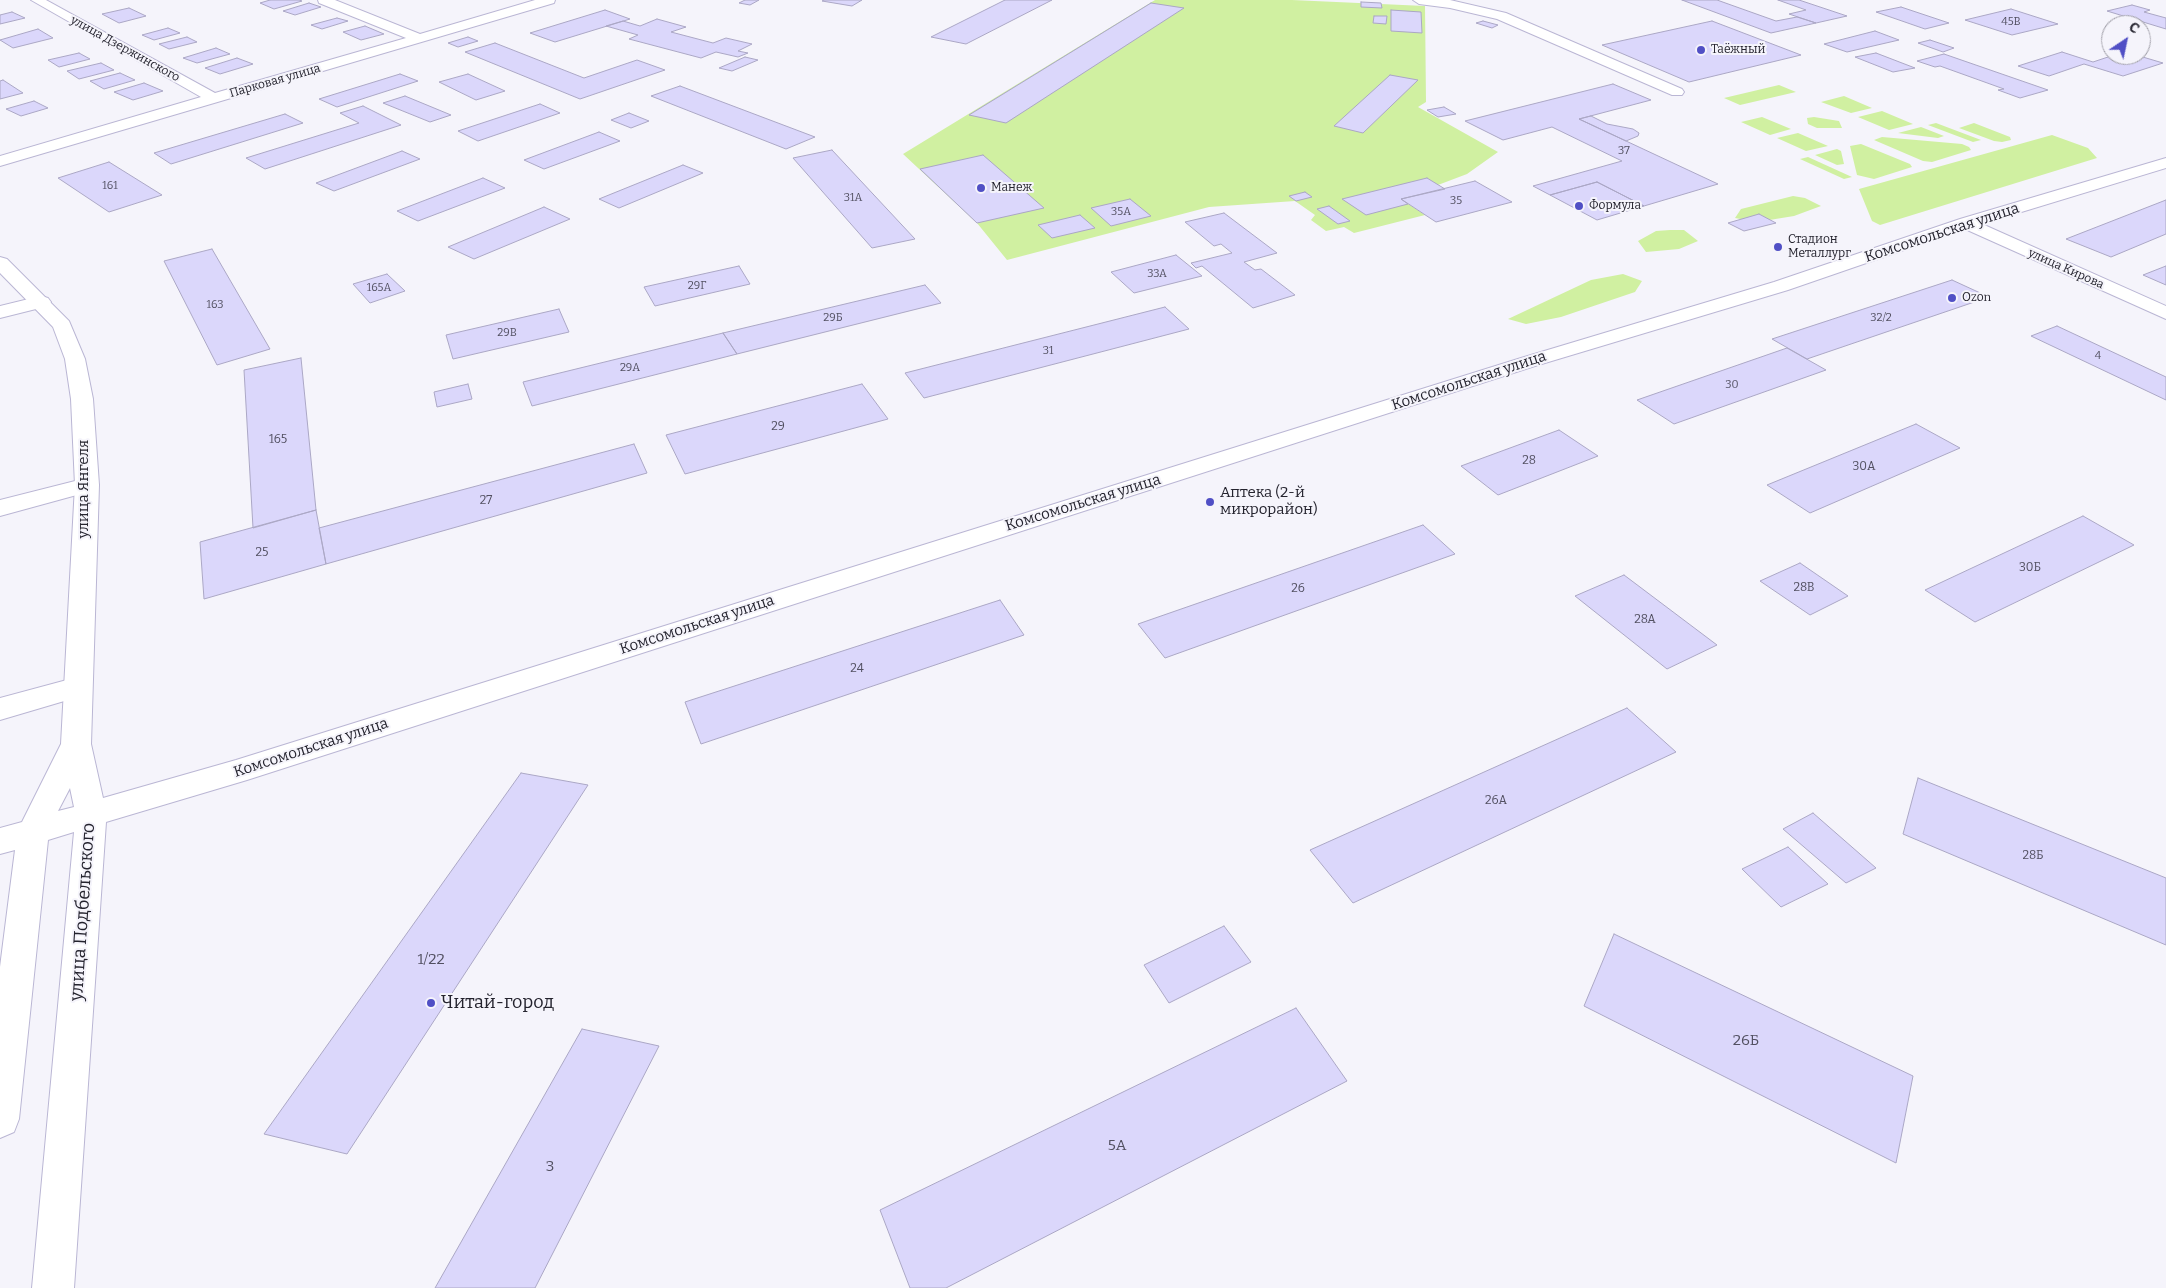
<!DOCTYPE html>
<meta charset="utf-8">
<style>
body{margin:0}
#map{position:relative;width:2166px;height:1288px;overflow:hidden;background:#f5f4fb;font-family:Bitter,serif}
canvas{display:block}
.north{position:absolute;left:2101px;top:15px;width:50px;height:50px;box-sizing:border-box;background:#f5f4fb;border:1px solid #a1a0a9;border-radius:50%;rotate:34deg;font-size:14px;font-weight:700;line-height:20px;text-align:center;color:#24232e}
.north::after{content:'';display:block;margin:auto;width:18px;height:22px;background:#504fc5;clip-path:polygon(50% 0,100% 100%,50% 72%,0 100%)}
</style>
<div id="map">
<canvas width="2166" height="1288"></canvas>
<div class="north">С</div>
</div>
<script>
const ctx = document.querySelector('canvas').getContext('2d');
ctx.lineJoin = 'round';
function fill(path, color) { ctx.fillStyle = color; ctx.fill(path, 'evenodd'); }
const shape = rows => new Path2D(rows.map(r => 'M' + r).join(''));
function trace(path, color, width, dash) { ctx.strokeStyle = color; ctx.lineWidth = width; ctx.lineCap = dash ? 'butt' : 'round'; ctx.setLineDash(dash || []); ctx.stroke(path); }
function drawText(font, color, halo, rows, align = 'center') {
  ctx.font = font + ' Bitter,serif'; ctx.lineWidth = 4; ctx.setLineDash([]); ctx.textBaseline = 'middle'; ctx.strokeStyle = halo; ctx.fillStyle = color; for (const [text, x, y, turn = 0] of rows) {
    ctx.save(); ctx.translate(x, y); ctx.rotate((+turn || 0) * Math.PI / 180); ctx.textAlign = isNaN(turn) ? turn : align; if (halo) ctx.strokeText(text, 0, 0); ctx.fillText(text, 0, 0); ctx.restore();
  }
}
fill(shape([
 [1155,0,1292,0,1425,6,1426,102,1418,107,1498,152,1467,174,1401,199,1425,215,1354,233,1344,227,1326,231,1311,220,1315,215,1295,201,1209,207,1007,260,977,223,903,154],
 [1779,85,1796,92,1740,105,1724,98],
 [1844,96,1872,108,1851,113,1821,102],
 [1882,111,1913,124,1889,130,1858,117],
 [1762,117,1791,129,1770,135,1741,122],
 [1814,117,1839,121,1842,128,1817,128,1808,124,1807,118],
 [1936,123,1981,140,1973,142,1928,125],
 [1974,123,2010,137,2011,140,2002,142,1994,141,1959,128],
 [1921,127,1944,136,1938,138,1898,133],
 [1798,133,1828,146,1806,151,1777,138],
 [2052,135,2088,148,2097,158,1880,225,1872,221,1859,189],
 [1882,137,1962,144,1969,147,1971,150,1932,162,1923,161,1874,140],
 [1861,144,1910,164,1912,167,1874,179,1857,175,1850,146],
 [1837,149,1841,151,1844,164,1837,165,1815,155],
 [1808,157,1852,177,1844,179,1800,159],
 [1793,196,1805,198,1821,206,1794,216,1757,222,1735,218,1741,209],
 [1670,230,1684,230,1698,241,1679,249,1646,252,1638,241,1656,231],
 [1623,274,1642,281,1635,292,1561,317,1526,324,1508,319,1591,280]
]), '#d0f0a1');
const building = shape([
 [270,0,299,0,302,1,274,9,260,3,270,0],
 [745,0,759,0,750,5,739,3,745,0],
 [824,0,862,0,852,6,822,1,824,0],
 [1005,0,1052,0,966,44,931,37,1005,0],
 [1682,0,1717,0,1776,21,1797,17,1816,23,1771,33,1682,0],
 [1778,0,1799,0,1847,16,1816,23,1789,14,1806,10,1778,0],
 [1361,2,1381,3,1382,8,1361,7,1361,2],
 [309,3,321,7,295,15,283,11,309,3],
 [1151,3,1184,8,1006,123,969,115,1151,3],
 [2132,5,2150,10,2144,12,2166,18,2166,29,2107,11,2132,5],
 [1901,7,1949,23,1925,29,1876,12,1901,7],
 [129,8,146,16,119,23,102,14,129,8],
 [2011,9,2058,24,2012,35,1965,20,2011,9],
 [605,10,630,19,555,42,530,33,605,10],
 [1391,10,1421,12,1422,33,1391,31,1391,10],
 [12,12,25,18,0,24,0,15,12,12],
 [1374,16,1387,16,1386,24,1373,23,1374,16],
 [337,18,348,21,322,29,311,25,337,18],
 [657,19,686,27,671,32,713,43,726,38,752,44,738,51,748,53,738,57,716,52,701,58,629,39,638,35,606,26,623,21,640,26,657,19],
 [1483,21,1498,25,1492,28,1476,23,1483,21],
 [1712,21,1801,55,1689,82,1602,45,1712,21],
 [365,26,384,34,361,40,343,32,365,26],
 [168,28,180,33,154,40,142,35,168,28],
 [38,29,53,38,13,48,0,40,38,29],
 [1875,31,1899,40,1847,52,1824,44,1875,31],
 [187,37,197,42,169,49,159,44,187,37],
 [468,37,478,41,458,47,448,43,468,37],
 [1930,40,1954,48,1943,52,1918,43,1930,40],
 [495,43,584,78,637,60,665,70,580,99,465,52,495,43],
 [216,48,230,54,197,63,183,58,216,48],
 [2062,52,2093,62,2114,55,2136,55,2163,63,2123,76,2084,64,2049,76,2018,66,2062,52],
 [79,53,90,59,59,67,48,60,79,53],
 [1876,53,1915,68,1893,72,1855,57,1876,53],
 [1944,54,2048,90,2020,98,1998,90,2004,89,1940,66,1935,67,1917,61,1944,54],
 [745,57,758,60,732,71,719,68,745,57],
 [237,58,253,64,220,74,205,68,237,58],
 [101,63,114,70,79,79,67,71,101,63],
 [120,73,135,80,104,89,90,81,120,73],
 [400,74,418,81,337,107,319,99,400,74],
 [468,74,505,91,476,100,439,82,468,74],
 [1390,75,1418,80,1363,133,1334,126,1390,75],
 [3,80,23,93,0,99,0,81,3,80],
 [144,83,163,91,133,100,114,92,144,83],
 [1613,84,1651,100,1579,119,1718,184,1644,206,1597,182,1550,195,1533,186,1622,161,1552,127,1503,140,1465,121,1613,84],
 [680,86,815,137,786,149,651,96,680,86],
 [405,96,451,115,430,122,383,103,405,96],
 [34,101,48,108,21,116,6,109,34,101],
 [540,104,560,113,478,141,458,131,540,104],
 [363,106,401,125,265,169,246,158,359,123,340,113,363,106],
 [1444,107,1456,114,1438,117,1427,110,1444,107],
 [629,113,649,121,631,128,611,120,629,113],
 [285,114,303,123,171,164,154,153,285,114],
 [1591,116,1607,124,1633,129,1639,133,1638,136,1626,141,1579,119,1591,116],
 [599,132,620,141,544,169,524,160,599,132],
 [832,150,915,239,872,248,793,158,832,150],
 [402,151,420,159,334,191,316,183,402,151],
 [983,155,1044,208,977,223,920,169,983,155],
 [109,162,162,195,109,212,58,178,109,162],
 [683,165,703,173,619,208,599,199,683,165],
 [483,178,505,188,418,221,397,211,483,178],
 [1427,178,1445,189,1401,199,1408,204,1366,215,1342,199,1427,178],
 [1475,181,1512,202,1436,222,1401,199,1475,181],
 [1597,182,1644,206,1597,220,1550,195,1597,182],
 [1305,192,1312,197,1296,201,1289,196,1305,192],
 [1130,199,1151,216,1111,226,1091,208,1130,199],
 [2166,200,2166,234,2111,257,2066,239,2166,200],
 [1329,206,1350,221,1338,224,1317,209,1329,206],
 [544,207,570,219,474,259,448,247,544,207],
 [1224,213,1277,253,1244,262,1255,270,1261,269,1295,295,1253,308,1202,266,1196,268,1191,263,1232,253,1221,244,1214,246,1185,222,1224,213],
 [1759,214,1776,223,1744,231,1728,223,1759,214],
 [1080,215,1095,228,1052,238,1038,225,1080,215],
 [212,249,270,349,217,365,164,261,212,249],
 [1176,255,1202,276,1134,293,1111,272,1176,255],
 [739,266,750,284,655,306,644,287,739,266],
 [2166,266,2166,285,2143,275,2166,266],
 [387,274,405,291,370,303,353,284,387,274],
 [1952,280,1989,297,1807,359,1772,339,1952,280],
 [925,285,941,303,737,354,723,333,925,285],
 [1165,307,1189,329,924,398,905,373,1165,307],
 [559,309,569,332,453,359,446,335,559,309],
 [2057,326,2166,377,2166,400,2031,336,2057,326],
 [723,333,737,354,532,406,523,382,723,333],
 [1787,348,1826,370,1674,424,1637,400,1787,348],
 [301,358,316,510,253,528,244,370,301,358],
 [468,384,472,399,437,407,434,392,468,384],
 [862,384,888,419,685,474,666,435,862,384],
 [1916,424,1960,448,1810,513,1767,485,1916,424],
 [1559,430,1598,456,1498,495,1461,466,1559,430],
 [634,444,647,473,326,564,319,528,634,444],
 [316,510,326,564,204,599,200,542,316,510],
 [2083,516,2134,545,1975,622,1925,590,2083,516],
 [1423,525,1455,554,1165,658,1138,624,1423,525],
 [1800,563,1848,596,1810,615,1760,581,1800,563],
 [1624,575,1717,645,1667,669,1575,596,1624,575],
 [1000,600,1024,635,701,744,685,702,1000,600],
 [1627,708,1676,752,1353,903,1310,850,1627,708],
 [521,773,588,785,347,1154,264,1134,521,773],
 [1918,778,2166,878,2166,945,1903,834,1918,778],
 [1813,813,1876,868,1846,883,1783,829,1813,813],
 [1788,847,1828,884,1781,907,1742,869,1788,847],
 [1224,926,1251,962,1169,1003,1144,965,1224,926],
 [1614,934,1913,1076,1896,1163,1584,1006,1614,934],
 [1296,1008,1347,1081,946,1288,910,1288,880,1210,1296,1008],
 [582,1029,659,1046,535,1288,435,1288,582,1029]
]);
fill(building, '#dbd7fb');
trace(building, '#aba7c5', 1);
const street = shape([
 [31,0,46,0,215,93,406,38,319,3,318,0,335,0,420,34,535,0,555,0,554,3,0,166,0,156,201,97,31,0],
 [1413,0,1450,0,1506,13,1682,89,1684,92,1682,95,1672,95,1497,19,1450,8,1419,4,1413,0],
 [41,296,48,298,51,302,48,306,0,318,0,306,41,296],
 [87,478,95,480,99,485,95,490,0,516,0,500,87,478],
 [78,677,88,680,92,687,88,694,0,720,0,698,78,677]
]);
const secondary = shape([
 [2166,158,2166,168,1982,224,2166,306,2166,319,1965,229,1788,290,1535,366,247,780,106,822,74,1288,32,1288,74,832,48,840,19,1119,14,1132,0,1138,0,967,15,850,0,854,0,828,22,822,61,744,75,485,71,399,65,359,53,327,0,273,0,257,7,259,69,321,85,359,93,399,99,485,91,744,103,798,236,760,1521,358,1774,282,1960,219,2166,158],
 [70,788,74,807,58,811,70,788]
]);
trace(street, '#bab6d4', 2);
trace(secondary, '#bab6d4', 2);
fill(street, '#fff');
fill(secondary, '#fff');
for (const [x, y, r, color] of [
 [1701,50,5,"#504fc5"],
 [981,188,5,"#504fc5"],
 [1579,206,5,"#504fc5"],
 [1778,247,5,"#504fc5"],
 [1952,298,5,"#504fc5"],
 [1210,502,5,"#504fc5"],
 [431,1003,5,"#504fc5"]
]) { const dot = new Path2D(); dot.arc(x, y, r, 0, 2 * Math.PI); ctx.fillStyle = color; ctx.fill(dot); trace(dot, '#f5f4fb', 2); }
drawText('11px', '#525061', null, [
 ["45В",2011,22],
 ["37",1624,151],
 ["161",110,186],
 ["31А",853,198],
 ["35",1456,201],
 ["35А",1121,212],
 ["33А",1157,274],
 ["29Г",697,286],
 ["165А",379,288],
 ["163",215,305],
 ["29Б",833,318],
 ["32/2",1881,318],
 ["29В",507,333],
 ["31",1048,351],
 ["4",2098,356],
 ["29А",630,368],
 ["30",1732,385]
]);
drawText('12px', '#24232e', '#f5f4fb', [
 ["улица Дзержинского",125,49,29],
 ["Парковая улица",275,81,-16],
 ["улица Кирова",2066,269,24]
]);
drawText('12px', '#24232e', '#f5f4fb', [
 ["Таёжный",1711,50],
 ["Манеж",991,188],
 ["Формула",1589,206],
 ["Стадион",1788,240],
 ["Металлург",1788,254],
 ["Ozon",1962,298]
], 'left');
drawText('12px', '#525061', null, [
 ["29",778,427],
 ["165",278,440],
 ["28",1529,461],
 ["30А",1864,467],
 ["27",486,501],
 ["25",262,553],
 ["30Б",2030,568],
 ["28В",1804,588],
 ["26",1298,589],
 ["28А",1645,620],
 ["24",857,669],
 ["26А",1496,801],
 ["28Б",2033,856]
]);
drawText('15px', '#24232e', '#f5f4fb', [
 ["Комсомольская улица",1942,233,-18],
 ["Комсомольская улица",1469,381,-18],
 ["улица Янгеля",84,489,-90],
 ["Комсомольская улица",1083,503,-17],
 ["Комсомольская улица",697,625,-18],
 ["Комсомольская улица",311,748,-18]
]);
drawText('15px', '#24232e', '#f5f4fb', [
 ["Аптека (2-й",1220,493],
 ["микрорайон)",1220,510]
], 'left');
drawText('15px', '#525061', null, [
 ["1/22",431,960],
 ["26Б",1746,1041],
 ["5А",1117,1146],
 ["3",550,1167]
]);
drawText('18px', '#24232e', '#f5f4fb', [
 ["улица Подбельского",83,912,-86]
]);
drawText('18px', '#24232e', '#f5f4fb', [
 ["Читай-город",441,1003]
], 'left');
</script>
